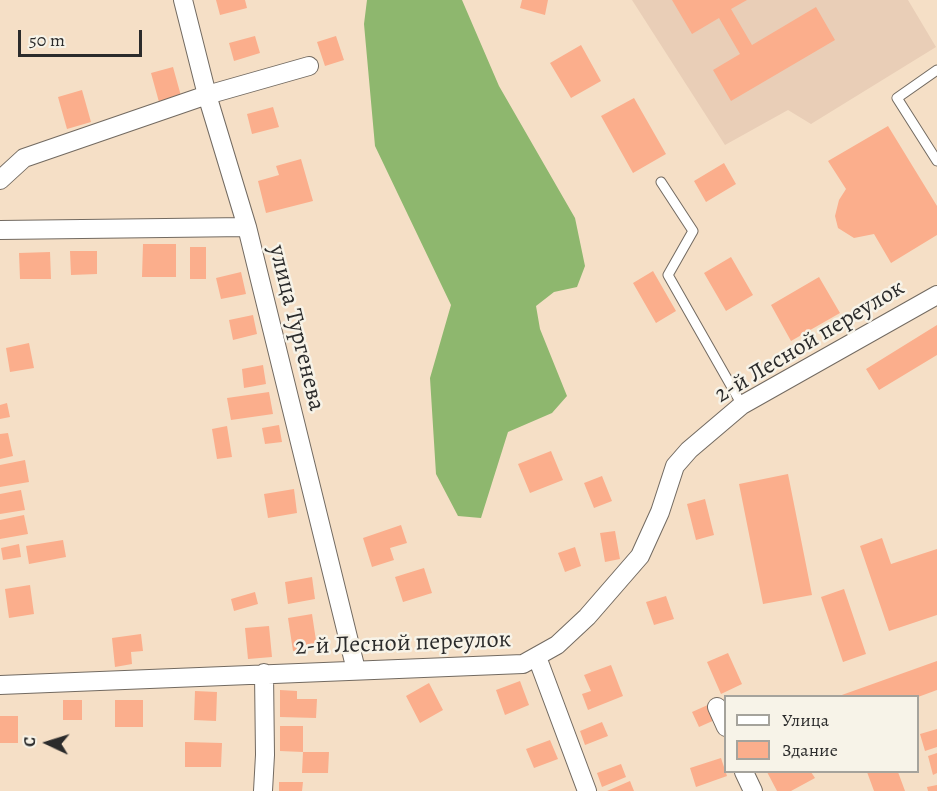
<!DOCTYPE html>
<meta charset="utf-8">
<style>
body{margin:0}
#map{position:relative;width:937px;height:791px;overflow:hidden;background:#f5dfc6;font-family:Alegreya,serif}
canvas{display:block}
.legend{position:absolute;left:724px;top:695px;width:195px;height:78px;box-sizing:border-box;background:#f7f3e8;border:2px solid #a5a39c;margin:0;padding:8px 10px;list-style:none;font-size:18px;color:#2b2b2b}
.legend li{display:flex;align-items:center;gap:12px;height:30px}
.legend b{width:30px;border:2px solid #a5a39c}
.north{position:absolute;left:18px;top:713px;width:60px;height:60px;-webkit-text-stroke:4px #f7f3e8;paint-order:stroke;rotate:274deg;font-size:16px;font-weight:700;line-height:24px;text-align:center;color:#2b2b2b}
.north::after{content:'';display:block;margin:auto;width:21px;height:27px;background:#2b2b2b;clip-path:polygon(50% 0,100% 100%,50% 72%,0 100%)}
.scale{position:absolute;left:18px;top:30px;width:124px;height:27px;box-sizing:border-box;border:3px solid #2b2b2b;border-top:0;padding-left:8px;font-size:18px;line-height:21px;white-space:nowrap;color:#2b2b2b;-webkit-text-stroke:4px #f7f3e8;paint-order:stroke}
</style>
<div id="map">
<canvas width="937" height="791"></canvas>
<ul class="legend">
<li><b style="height:8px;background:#fff"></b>Улица</li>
<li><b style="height:16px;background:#fbae8c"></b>Здание</li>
</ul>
<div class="north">С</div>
<div class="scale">50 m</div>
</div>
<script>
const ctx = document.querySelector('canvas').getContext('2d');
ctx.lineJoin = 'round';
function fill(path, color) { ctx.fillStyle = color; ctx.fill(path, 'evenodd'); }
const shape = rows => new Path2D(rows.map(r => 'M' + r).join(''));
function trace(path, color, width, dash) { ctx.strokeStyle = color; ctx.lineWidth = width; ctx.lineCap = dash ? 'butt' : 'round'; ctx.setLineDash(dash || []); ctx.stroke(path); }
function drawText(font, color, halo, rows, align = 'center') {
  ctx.font = font + ' Alegreya,serif'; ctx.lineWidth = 5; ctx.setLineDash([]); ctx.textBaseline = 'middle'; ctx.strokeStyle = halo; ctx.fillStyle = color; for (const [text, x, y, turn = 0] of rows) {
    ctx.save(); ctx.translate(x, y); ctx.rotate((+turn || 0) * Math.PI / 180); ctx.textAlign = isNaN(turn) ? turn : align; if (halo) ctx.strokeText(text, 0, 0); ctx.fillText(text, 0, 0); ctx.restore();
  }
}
fill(shape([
 [632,0,908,0,936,47,811,124,788,110,725,145]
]), '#e9ceb7');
fill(shape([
 [367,0,462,0,499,86,575,218,585,266,577,287,554,292,536,306,540,329,567,396,552,413,508,432,481,518,458,516,436,474,430,378,451,305,375,146,364,24]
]), '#8eb76e');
fill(shape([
 [216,0,245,0,247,8,220,15],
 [522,0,548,0,545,15,520,8],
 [672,0,747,0,731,9,752,45,816,7,835,40,731,101,713,70,740,54,719,18,692,34],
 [255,36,260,53,234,61,229,43],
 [336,36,344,60,325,66,317,42],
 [581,45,601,81,571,98,550,63],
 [173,67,181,96,159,102,151,73],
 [82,90,91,122,67,129,58,97],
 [634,98,666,154,633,173,601,116],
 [273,107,279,127,252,134,247,114],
 [888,126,937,206,937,235,891,263,874,234,854,238,838,228,835,216,839,200,846,189,828,161],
 [301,159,313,201,266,213,258,181,279,175,276,166],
 [724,163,736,184,706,202,694,181],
 [143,244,176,244,176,277,142,277],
 [190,247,206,247,206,279,190,279],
 [70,251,97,251,97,274,71,275],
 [50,252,51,279,20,279,19,253],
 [731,257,753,295,726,311,704,273],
 [653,271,676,311,656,323,633,283],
 [241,272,246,294,221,299,216,278],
 [819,277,840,313,791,341,771,305],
 [253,315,257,334,233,340,229,320],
 [937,325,937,355,879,390,866,369],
 [29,343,34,368,10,372,6,348],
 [263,365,266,384,244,388,242,369],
 [269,392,273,414,231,420,227,398],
 [7,403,10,417,0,419,0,405],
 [279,425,282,442,265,444,262,428],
 [227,426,232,457,217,459,212,429],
 [8,433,13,456,0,459,0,434],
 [551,451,563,480,530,493,518,464],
 [25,460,29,482,0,487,0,465],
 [788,474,812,595,763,604,739,484],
 [602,476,612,501,594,508,584,483],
 [294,489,297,513,268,518,264,494],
 [21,490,25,510,0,514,0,494],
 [705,499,714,535,696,540,687,504],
 [24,515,28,534,0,539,0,520],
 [401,525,407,543,390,548,394,560,372,567,363,538],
 [615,531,620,559,605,562,600,533],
 [882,538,891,564,937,549,937,615,889,631,860,546],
 [63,540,66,557,29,564,26,546],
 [19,544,21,557,3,560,1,548],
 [575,547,581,566,565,572,558,553],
 [424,568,432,593,403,602,395,577],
 [312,577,315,599,288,604,285,582],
 [30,585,34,614,9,618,5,589],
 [844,589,866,654,843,662,821,597],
 [255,592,258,604,234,611,231,599],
 [666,596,674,619,654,625,646,602],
 [312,614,317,647,293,651,288,618],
 [269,626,272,657,248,659,245,628],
 [141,634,143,651,131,652,132,664,115,667,112,638],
 [728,653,742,684,721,694,707,662],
 [937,661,937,690,918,697,839,696],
 [611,665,623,696,588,710,582,694,591,691,584,675],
 [520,681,529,705,505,715,496,690],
 [429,683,443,710,420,723,406,696],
 [280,690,297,691,297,699,317,699,316,718,280,717],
 [195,691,217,692,216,721,194,720],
 [63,700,82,700,82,720,63,720],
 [115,700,143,700,143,727,115,727],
 [710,704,717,719,699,727,692,712],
 [0,716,18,716,18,743,0,743],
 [602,722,608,736,585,745,580,731],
 [280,726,303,726,303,752,329,752,328,773,302,773,303,752,280,751],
 [937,729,937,747,925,751,920,734],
 [550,740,558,759,534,768,526,749],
 [185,742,222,743,221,767,185,767],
 [937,753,937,773,933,775,928,756],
 [721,758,727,776,696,787,690,768],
 [621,764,626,777,602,787,597,773],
 [767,772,811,772,815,778,791,791,777,791],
 [867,772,898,772,905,791,874,791],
 [630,781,634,791,607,791],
 [279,782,303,782,302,791,279,791],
 [937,785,937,791,928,791,927,787]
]), '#fbae8c');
const lane = shape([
 [937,70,897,98,937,161],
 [661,182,693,231,668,275,742,405]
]);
const street = shape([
 [183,0,207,95,247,227,356,670],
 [0,180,24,158,207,95,309,66],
 [0,230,247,227],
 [537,657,587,791],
 [0,685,523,664,557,645,587,617,640,556,660,512,675,466,689,450,742,405,937,295],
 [717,707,726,727],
 [744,772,753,791],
 [263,791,265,755,264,673]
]);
trace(lane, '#726a61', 11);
trace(street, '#726a61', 20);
trace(lane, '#fff', 9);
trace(street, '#fff', 18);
drawText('24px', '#2b2b2b', '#f7f3e8', [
 ["улица Тургенева",296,328,76],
 ["2-й Лесной переулок",810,342,-31],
 ["2-й Лесной переулок",403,644,-2]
]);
</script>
